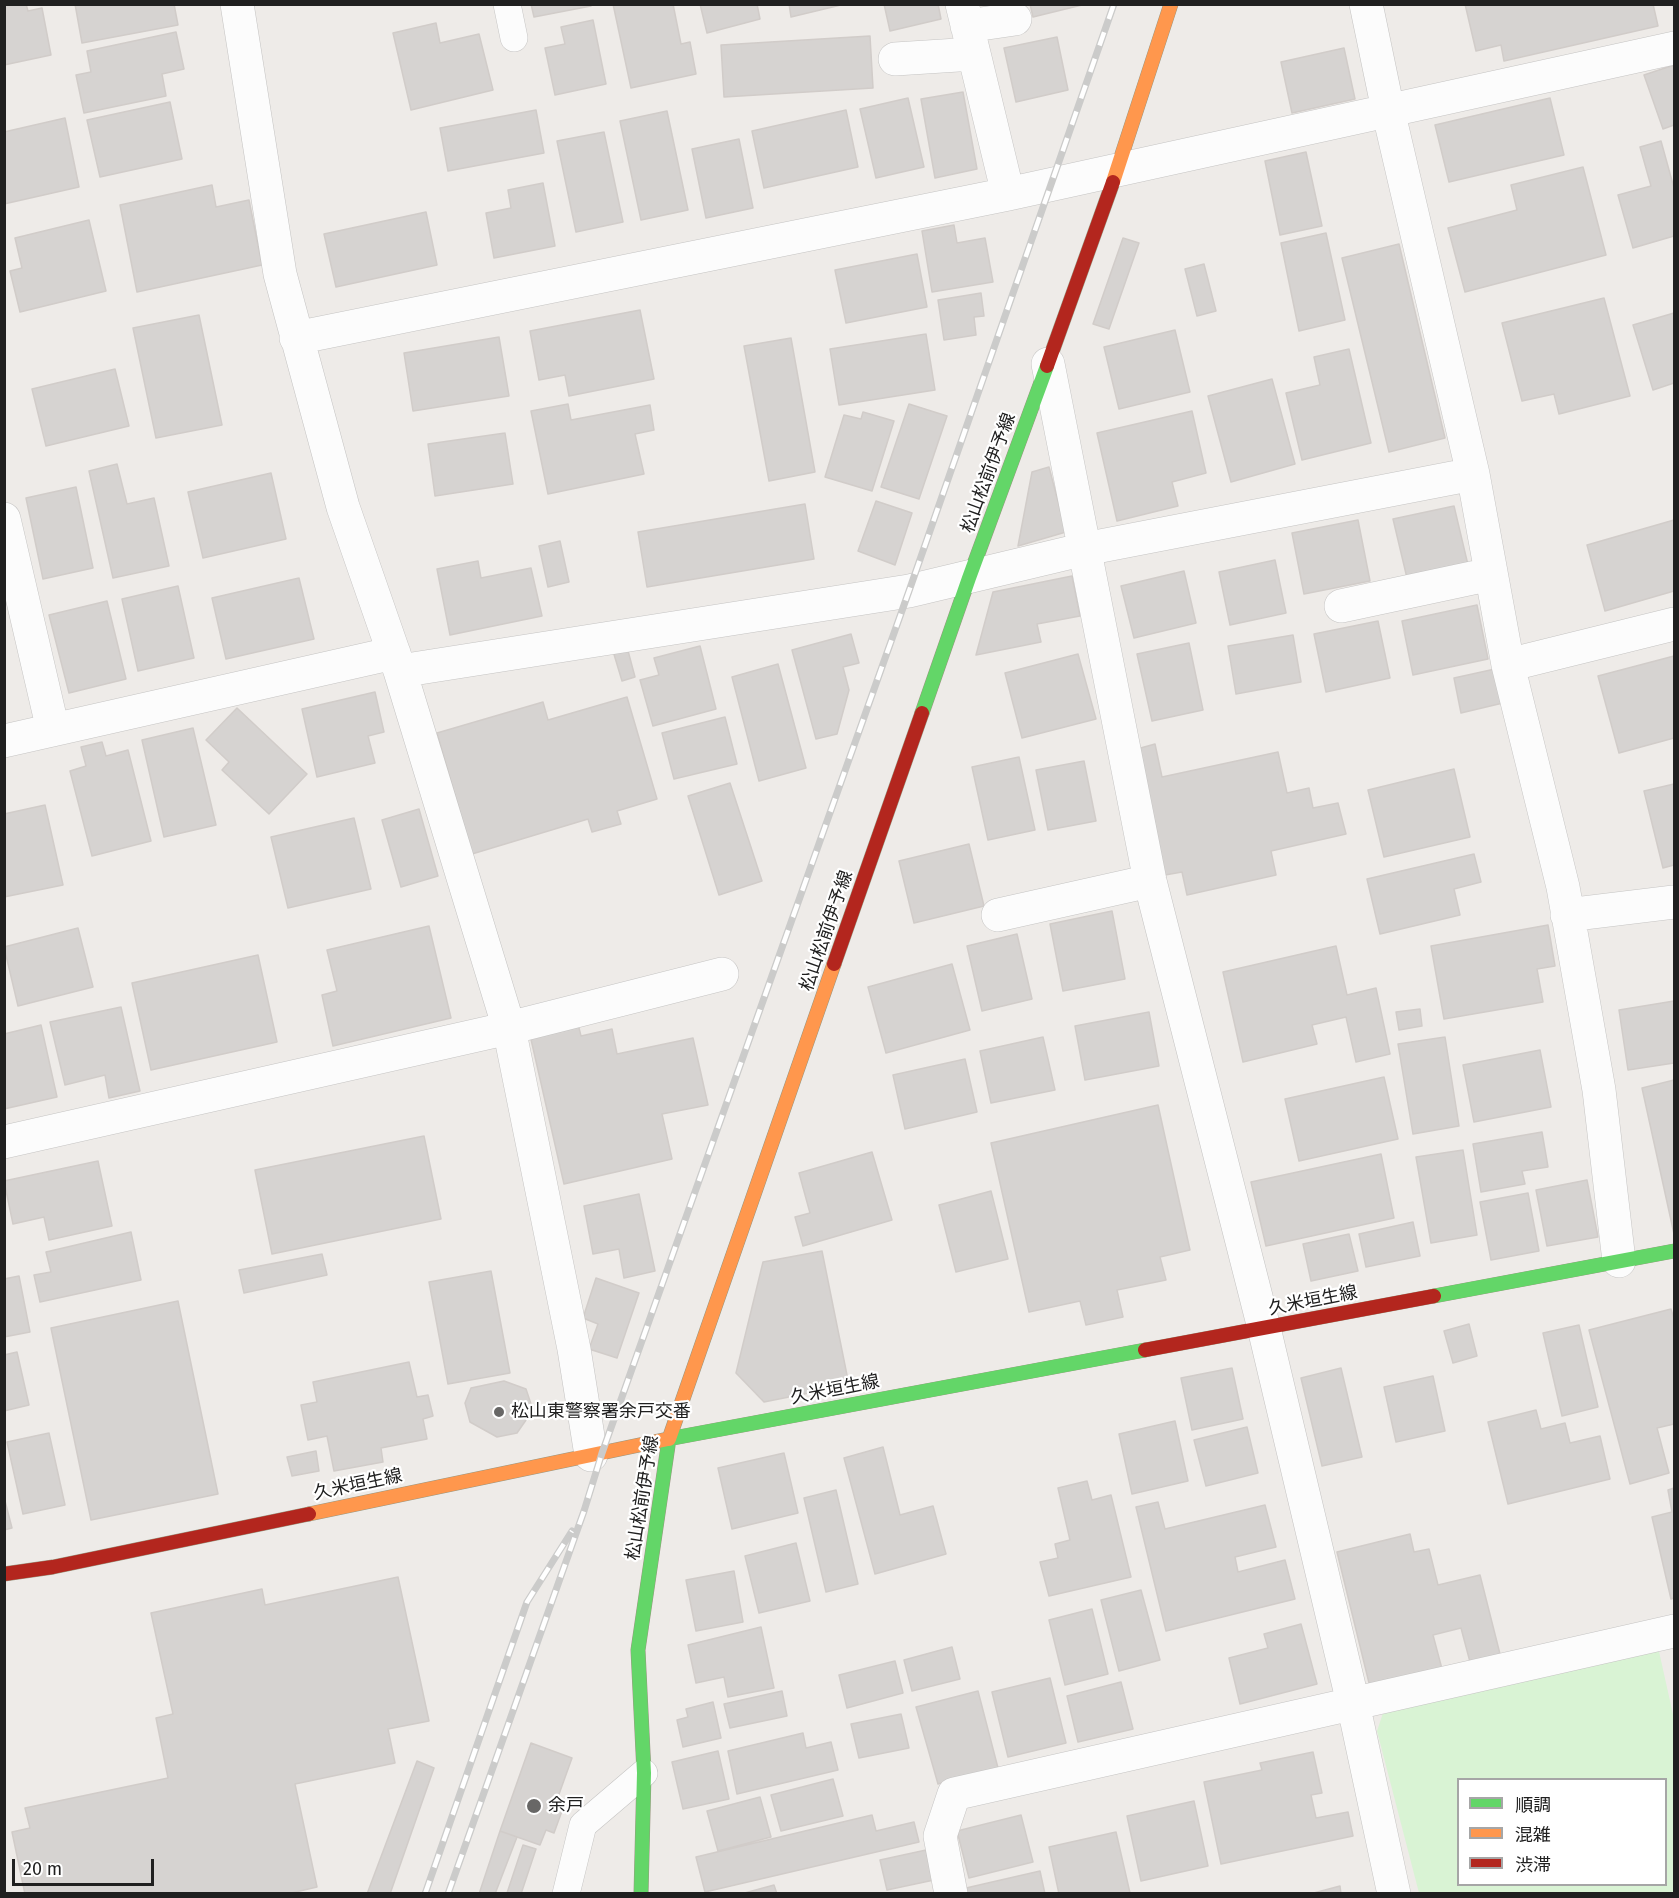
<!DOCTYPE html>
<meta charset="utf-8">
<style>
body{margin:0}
#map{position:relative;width:1679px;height:1898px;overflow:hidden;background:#eeebe8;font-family:"Fira Sans","Noto Sans JP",sans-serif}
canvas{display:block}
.frame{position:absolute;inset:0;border:6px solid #202020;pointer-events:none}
.legend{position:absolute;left:1457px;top:1778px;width:210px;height:108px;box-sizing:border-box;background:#fff;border:2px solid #a6a6a6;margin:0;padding:8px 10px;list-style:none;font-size:18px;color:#202020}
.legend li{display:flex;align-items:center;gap:12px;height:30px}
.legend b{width:30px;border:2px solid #a6a6a6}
.scale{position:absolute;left:12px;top:1859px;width:142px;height:27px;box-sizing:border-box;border:3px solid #202020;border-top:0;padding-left:8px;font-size:18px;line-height:21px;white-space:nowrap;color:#202020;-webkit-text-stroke:4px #fff;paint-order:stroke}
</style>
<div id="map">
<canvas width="1679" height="1898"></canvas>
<div class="frame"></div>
<ul class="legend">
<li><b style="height:8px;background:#63d668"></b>順調</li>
<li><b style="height:8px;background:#ff974d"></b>混雑</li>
<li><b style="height:8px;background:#b3261e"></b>渋滞</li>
</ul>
<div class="scale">20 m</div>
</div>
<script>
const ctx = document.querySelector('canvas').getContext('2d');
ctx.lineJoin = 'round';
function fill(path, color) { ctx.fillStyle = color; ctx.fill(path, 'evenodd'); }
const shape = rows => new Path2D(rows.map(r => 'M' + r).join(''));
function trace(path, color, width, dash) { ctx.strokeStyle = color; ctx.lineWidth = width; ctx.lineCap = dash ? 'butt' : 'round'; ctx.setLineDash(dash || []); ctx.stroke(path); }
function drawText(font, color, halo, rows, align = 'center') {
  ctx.font = font + ' "Fira Sans","Noto Sans JP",sans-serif'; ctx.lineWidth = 4.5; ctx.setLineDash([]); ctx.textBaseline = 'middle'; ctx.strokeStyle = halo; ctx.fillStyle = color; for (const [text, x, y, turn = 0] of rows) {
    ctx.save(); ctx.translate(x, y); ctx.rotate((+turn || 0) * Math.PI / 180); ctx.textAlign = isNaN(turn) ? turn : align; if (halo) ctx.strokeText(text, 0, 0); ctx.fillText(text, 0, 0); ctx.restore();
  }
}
fill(shape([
 [1658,1647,1674,1719,1674,1893,1419,1893,1377,1731,1384,1710],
 [1458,1780,1666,1780,1666,1884,1458,1884]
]), '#d9f3d4');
const building = shape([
 [4,4,26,4,28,11,42,8,51,55,4,65,4,4],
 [75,4,174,4,178,25,82,43,75,4],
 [531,4,590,4,591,6,534,17,531,4],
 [613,4,673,4,681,44,690,42,696,74,631,88,613,4],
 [700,4,757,4,760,19,707,33,700,4],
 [789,4,845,4,791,17,789,4],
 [884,4,938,4,941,19,890,31,884,4],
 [1030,4,1086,4,1033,17,1030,4],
 [1465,4,1653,4,1658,26,1504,61,1501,45,1476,51,1465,4],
 [593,20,606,84,555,95,545,48,565,44,561,27,593,20],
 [436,23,440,43,479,34,493,90,411,110,393,33,436,23],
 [176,32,184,69,162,74,166,96,84,113,76,75,91,72,87,51,176,32],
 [870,36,873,88,724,97,721,45,870,36],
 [1057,37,1068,90,1016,102,1004,48,1057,37],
 [1344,48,1355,99,1292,113,1281,62,1344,48],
 [1674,65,1674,125,1663,129,1644,75,1674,65],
 [963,92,977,169,935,178,921,99,963,92],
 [908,98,924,167,876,178,860,109,908,98],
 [1550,98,1564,155,1449,182,1435,125,1550,98],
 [170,102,182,159,100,177,87,120,170,102],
 [536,110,544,153,448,171,440,128,536,110],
 [846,110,858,167,764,188,752,131,846,110],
 [667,111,688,210,641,220,620,121,667,111],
 [65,118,79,187,4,204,4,132,65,118],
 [604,132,623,222,576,232,557,141,604,132],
 [739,139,753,208,706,218,692,149,739,139],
 [1661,141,1674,188,1674,236,1633,248,1618,195,1651,186,1640,147,1661,141],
 [1306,152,1322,226,1280,235,1265,161,1306,152],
 [1583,167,1606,255,1465,292,1448,228,1517,210,1511,185,1583,167],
 [543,183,555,246,494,258,486,213,511,208,508,190,543,183],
 [212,185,216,207,249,200,262,265,137,292,120,205,212,185],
 [426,212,437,265,336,287,324,234,426,212],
 [89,220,106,291,20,312,10,271,22,268,15,238,89,220],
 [954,225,957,243,985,238,993,282,932,292,922,231,954,225],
 [1326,233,1345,320,1299,331,1281,243,1326,233],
 [1123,238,1139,243,1109,329,1093,324,1123,238],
 [1399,244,1445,438,1389,452,1342,258,1399,244],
 [917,254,927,307,846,323,835,270,917,254],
 [1204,264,1216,311,1197,316,1185,269,1204,264],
 [981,293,984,316,974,317,976,335,944,340,938,300,981,293],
 [1604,298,1630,396,1559,414,1554,394,1522,401,1502,323,1604,298],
 [640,310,654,379,569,396,565,375,539,380,530,331,640,310],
 [1674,313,1674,383,1653,390,1633,325,1674,313],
 [199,315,222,425,156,438,133,328,199,315],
 [1175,330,1190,392,1119,409,1104,347,1175,330],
 [926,334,935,390,839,405,830,349,926,334],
 [499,337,509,396,413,411,404,353,499,337],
 [791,338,815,472,769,481,744,346,791,338],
 [1349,349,1371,443,1302,460,1286,393,1320,385,1314,357,1349,349],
 [115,369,129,426,46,446,32,389,115,369],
 [1272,379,1295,464,1231,482,1208,396,1272,379],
 [568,404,571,420,650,405,654,430,635,434,644,474,548,494,531,411,568,404],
 [909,404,947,416,919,499,881,487,909,404],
 [1192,411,1206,473,1172,482,1178,506,1117,521,1097,433,1192,411],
 [863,412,894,421,872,491,825,477,844,415,861,419,863,412],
 [505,433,513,484,435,496,428,444,505,433],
 [117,464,127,504,154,498,169,566,113,578,89,471,117,464],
 [1049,467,1066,532,1018,546,1032,472,1049,467],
 [271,473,286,539,203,558,188,492,271,473],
 [76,487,93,568,43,579,26,498,76,487],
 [876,501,912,513,895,565,858,551,876,501],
 [805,504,814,559,647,587,638,532,805,504],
 [1454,506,1468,565,1407,578,1393,519,1454,506],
 [1358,520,1370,581,1304,594,1292,533,1358,520],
 [1674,520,1674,591,1605,611,1587,545,1674,520],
 [560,541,569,582,548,587,539,546,560,541],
 [1275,560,1286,613,1230,625,1219,572,1275,560],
 [478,561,481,578,531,568,542,616,450,635,437,569,478,561],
 [1184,571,1196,623,1134,638,1121,586,1184,571],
 [1072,576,1080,616,1037,624,1041,642,976,655,993,592,1072,576],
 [299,578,314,639,226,659,212,598,299,578],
 [178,586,194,658,138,671,122,599,178,586],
 [107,601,126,679,69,693,49,615,107,601],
 [1477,605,1488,659,1413,675,1402,621,1477,605],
 [1378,621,1390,678,1326,692,1314,634,1378,621],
 [851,634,859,663,843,667,849,690,837,734,816,739,792,650,851,634],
 [1293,635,1301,682,1236,694,1228,646,1293,635],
 [1189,643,1203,710,1152,721,1137,654,1189,643],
 [700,646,716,709,653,726,640,680,659,675,654,658,700,646],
 [627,647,635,677,622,681,613,651,627,647],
 [1078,654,1096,719,1022,738,1005,673,1078,654],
 [1674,656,1674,738,1619,753,1598,676,1674,656],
 [778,664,806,768,759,781,732,677,778,664],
 [1495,669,1503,703,1461,713,1454,678,1495,669],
 [375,692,384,732,368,736,375,763,317,777,302,709,375,692],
 [627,697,657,799,617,811,621,824,592,832,588,819,472,854,437,733,543,702,548,720,627,697],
 [237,708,307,774,269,814,222,770,229,762,206,740,237,708],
 [725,717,737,764,674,779,662,733,725,717],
 [193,728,216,825,164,837,142,740,193,728],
 [102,742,106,756,128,750,151,841,92,856,70,771,86,766,81,747,102,742],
 [1155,744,1162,777,1278,752,1287,793,1309,788,1313,808,1338,803,1346,834,1271,851,1276,875,1187,895,1182,872,1165,875,1137,749,1155,744],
 [1019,757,1035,830,988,840,972,767,1019,757],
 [1084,761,1096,821,1048,830,1036,770,1084,761],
 [1454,769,1470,837,1384,857,1368,790,1454,769],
 [730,783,762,881,719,895,688,796,730,783],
 [1674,784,1674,865,1663,868,1644,791,1674,784],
 [45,805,63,885,4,897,4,814,45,805],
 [419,809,438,876,401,887,382,820,419,809],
 [354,818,371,889,288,908,271,837,354,818],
 [969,844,984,906,914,923,899,861,969,844],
 [1474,854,1481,882,1454,889,1460,915,1380,934,1367,879,1474,854],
 [1112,911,1125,979,1063,991,1050,924,1112,911],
 [1548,925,1555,966,1537,969,1543,1002,1444,1019,1431,946,1548,925],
 [429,926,451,1018,333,1046,322,995,337,991,327,950,429,926],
 [78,928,93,987,18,1006,4,947,78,928],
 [1017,934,1032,999,982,1011,967,946,1017,934],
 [1336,946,1347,995,1376,988,1390,1054,1356,1062,1346,1017,1312,1025,1317,1044,1243,1062,1223,972,1336,946],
 [258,955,277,1042,151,1070,132,983,258,955],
 [952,964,970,1030,886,1053,868,987,952,964],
 [1674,1001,1674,1063,1628,1070,1619,1010,1674,1001],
 [121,1007,140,1091,109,1098,105,1075,65,1085,50,1022,121,1007],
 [1420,1009,1422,1026,1399,1030,1396,1012,1420,1009],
 [1149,1012,1159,1066,1085,1080,1075,1026,1149,1012],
 [578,1024,581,1036,612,1029,617,1054,693,1038,708,1105,662,1114,672,1159,564,1184,530,1035,578,1024],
 [41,1025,57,1097,4,1109,4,1034,41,1025],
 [1043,1037,1055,1090,991,1103,980,1051,1043,1037],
 [1445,1037,1459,1126,1413,1134,1398,1044,1445,1037],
 [1540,1050,1551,1107,1474,1122,1463,1065,1540,1050],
 [965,1059,977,1112,905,1129,893,1075,965,1059],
 [1384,1077,1398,1139,1299,1161,1285,1099,1384,1077],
 [1674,1080,1674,1234,1642,1088,1674,1080],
 [1158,1105,1190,1250,1160,1257,1166,1280,1117,1290,1123,1317,1086,1325,1080,1301,1029,1312,991,1143,1158,1105],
 [1542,1132,1548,1167,1522,1171,1525,1184,1481,1192,1473,1144,1542,1132],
 [424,1136,441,1219,272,1254,255,1170,424,1136],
 [1463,1150,1477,1235,1431,1243,1416,1157,1463,1150],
 [872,1152,892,1220,803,1246,795,1217,810,1213,799,1173,872,1152],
 [1381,1154,1394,1218,1266,1246,1251,1182,1381,1154],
 [98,1161,112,1226,49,1240,44,1217,13,1224,4,1181,98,1161],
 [1587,1180,1598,1237,1547,1246,1536,1190,1587,1180],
 [991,1191,1008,1259,956,1272,939,1205,991,1191],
 [1528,1193,1539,1251,1491,1260,1480,1202,1528,1193],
 [639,1194,655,1271,624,1278,619,1249,593,1254,584,1206,639,1194],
 [1413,1222,1420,1256,1366,1267,1359,1234,1413,1222],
 [131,1232,141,1280,40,1302,34,1275,51,1272,46,1252,131,1232],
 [1349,1234,1358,1271,1311,1281,1303,1244,1349,1234],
 [822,1251,849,1385,764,1402,736,1373,763,1262,822,1251],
 [322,1254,327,1275,244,1293,239,1270,322,1254],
 [491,1271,510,1373,448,1384,429,1282,491,1271],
 [19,1276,30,1332,4,1337,4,1279,19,1276],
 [596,1278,639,1293,617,1358,589,1349,598,1324,583,1318,596,1278],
 [178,1301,218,1494,91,1520,51,1328,178,1301],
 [1671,1309,1674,1319,1674,1424,1657,1428,1669,1473,1630,1484,1589,1330,1671,1309],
 [1469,1324,1477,1356,1453,1363,1444,1331,1469,1324],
 [1579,1325,1598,1407,1562,1416,1543,1333,1579,1325],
 [17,1352,29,1405,4,1411,4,1355,17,1352],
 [409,1362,417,1397,428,1395,433,1416,423,1419,427,1439,381,1448,383,1462,334,1471,327,1436,308,1440,301,1405,317,1402,313,1382,409,1362],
 [1232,1368,1243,1419,1192,1430,1181,1378,1232,1368],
 [1341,1368,1362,1457,1322,1466,1301,1378,1341,1368],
 [1433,1376,1445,1431,1396,1442,1384,1387,1433,1376],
 [504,1381,526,1389,533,1410,517,1433,497,1437,470,1422,465,1403,471,1388,504,1381],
 [1536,1410,1541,1429,1565,1423,1570,1443,1600,1436,1610,1479,1508,1504,1488,1422,1536,1410],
 [1175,1421,1188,1481,1132,1494,1119,1434,1175,1421],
 [1247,1427,1258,1473,1206,1486,1194,1440,1247,1427],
 [49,1433,65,1505,23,1514,7,1442,49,1433],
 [883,1447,900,1515,933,1506,946,1554,875,1574,844,1458,883,1447],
 [316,1451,319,1471,292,1476,287,1457,316,1451],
 [784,1453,798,1513,732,1529,718,1468,784,1453],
 [1087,1481,1092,1500,1111,1495,1131,1577,1049,1596,1040,1562,1058,1558,1055,1544,1070,1540,1058,1488,1087,1481],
 [1674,1488,1674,1598,1671,1599,1652,1517,1672,1512,1668,1490,1674,1488],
 [836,1490,858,1584,826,1592,804,1498,836,1490],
 [4,1497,12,1528,4,1530,4,1497],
 [1158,1502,1165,1529,1265,1505,1276,1547,1235,1557,1238,1572,1285,1560,1295,1599,1166,1631,1136,1507,1158,1502],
 [1410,1534,1414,1552,1429,1549,1438,1585,1480,1575,1500,1654,1470,1662,1461,1628,1433,1635,1442,1669,1370,1687,1337,1552,1410,1534],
 [796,1543,810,1601,759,1613,745,1556,796,1543],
 [734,1571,743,1622,696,1631,686,1580,734,1571],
 [398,1577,429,1721,388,1729,395,1763,295,1784,317,1887,287,1894,25,1894,12,1832,30,1828,25,1808,168,1778,156,1718,173,1714,151,1613,262,1589,265,1605,398,1577],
 [1141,1590,1160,1660,1119,1671,1101,1600,1141,1590],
 [1092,1609,1108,1674,1065,1685,1049,1620,1092,1609],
 [1301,1624,1317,1684,1240,1704,1229,1658,1268,1648,1264,1634,1301,1624],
 [761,1627,774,1688,728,1697,724,1677,696,1683,688,1645,761,1627],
 [952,1647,960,1679,912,1691,904,1660,952,1647],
 [895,1661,903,1693,847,1708,839,1675,895,1661],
 [1050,1678,1066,1743,1008,1757,992,1692,1050,1678],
 [1121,1682,1133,1729,1078,1742,1067,1696,1121,1682],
 [782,1691,787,1716,730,1728,724,1704,782,1691],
 [978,1691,998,1768,938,1784,916,1707,978,1691],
 [713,1702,721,1738,683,1747,677,1720,688,1717,686,1709,713,1702],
 [901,1714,909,1748,859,1758,851,1724,901,1714],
 [803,1733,806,1748,831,1742,838,1770,737,1794,728,1751,803,1733],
 [531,1743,572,1758,558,1797,566,1800,554,1833,546,1830,540,1845,500,1831,531,1743],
 [718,1751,729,1799,683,1809,672,1762,718,1751],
 [1313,1752,1322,1793,1311,1795,1316,1818,1348,1812,1353,1836,1221,1864,1204,1782,1262,1770,1260,1763,1313,1752],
 [417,1761,434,1768,390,1894,367,1894,417,1761],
 [833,1779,843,1816,781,1831,771,1795,833,1779],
 [760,1797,771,1837,718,1851,707,1811,760,1797],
 [1194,1801,1208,1866,1141,1881,1127,1816,1194,1801],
 [872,1815,876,1831,914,1822,919,1842,705,1892,696,1857,872,1815],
 [1021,1815,1033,1862,969,1878,957,1831,1021,1815],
 [500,1831,517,1837,495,1894,479,1894,500,1831],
 [1116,1832,1130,1893,1059,1894,1049,1847,1116,1832],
 [523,1845,536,1849,521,1894,508,1894,507,1893,523,1845],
 [926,1850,934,1880,887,1890,880,1860,926,1850],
 [1040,1871,1045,1894,967,1894,966,1888,1040,1871],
 [774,1885,777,1894,741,1894,774,1885],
 [1340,1886,1341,1894,1310,1894,1340,1886]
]);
fill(building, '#d6d3d1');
trace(building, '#d1ccc9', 1.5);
const lane = shape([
 [507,4,514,38],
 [566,1894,583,1825,644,1773]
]);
const street = shape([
 [237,4,280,274,343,507,400,671,509,1028,574,1349,591,1455],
 [962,4,1008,194],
 [1366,4,1388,110,1473,474,1508,665,1563,887,1599,1090,1619,1261],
 [967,26,1015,19],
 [895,59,974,54],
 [296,338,1008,194,1674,48],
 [1048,364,1150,881,1264,1328,1353,1703,1394,1894],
 [4,519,53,730],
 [1341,606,1491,574],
 [1508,665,1674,624],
 [400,671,909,591,1085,549,1473,474],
 [4,741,394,653],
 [998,915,1150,881],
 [1567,915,1674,902],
 [4,1142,509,1028,722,974],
 [951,1894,940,1836,954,1794,1674,1631]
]);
const fast = shape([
 [922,713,969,578,1047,366],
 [1434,1296,1674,1251],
 [668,1439,1145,1350],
 [641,1894,644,1773,638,1650,669,1439]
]);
const slow = shape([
 [1113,182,1171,4],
 [669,1439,834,964],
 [309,1514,668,1439]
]);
const jam = shape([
 [1047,366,1113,182],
 [834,964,922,713],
 [1145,1350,1434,1296],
 [4,1574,53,1567,309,1514]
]);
trace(lane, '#c5c4c3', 28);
trace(street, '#c5c4c3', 34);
trace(fast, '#999780', 15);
trace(slow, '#999780', 15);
trace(jam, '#999780', 15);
trace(lane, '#fcfcfc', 27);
trace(street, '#fcfcfc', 33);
trace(fast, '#63d668', 14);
trace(slow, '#ff974d', 14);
trace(jam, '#b3261e', 14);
const rail = shape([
 [425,1894,527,1602,572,1531],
 [448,1894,584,1511,602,1453,909,591,1114,4]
]);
trace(rail, '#cbcbca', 7);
trace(rail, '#fff', 4.5, [14]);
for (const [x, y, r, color] of [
 [499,1412,6,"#686766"],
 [534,1806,8,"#686766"]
]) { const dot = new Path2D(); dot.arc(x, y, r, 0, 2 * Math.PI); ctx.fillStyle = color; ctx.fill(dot); trace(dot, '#fff', 2); }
drawText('18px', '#202020', '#fff', [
 ["松山松前伊予線",989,473,-70],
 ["松山松前伊予線",827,931,-71],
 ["久米垣生線",1313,1301,-11],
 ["久米垣生線",835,1390,-11],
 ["久米垣生線",358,1485,-12],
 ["松山松前伊予線",643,1498,-81]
]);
drawText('18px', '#202020', '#fff', [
 ["松山東警察署余戸交番",511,1412],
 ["余戸",548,1806]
], 'left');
</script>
